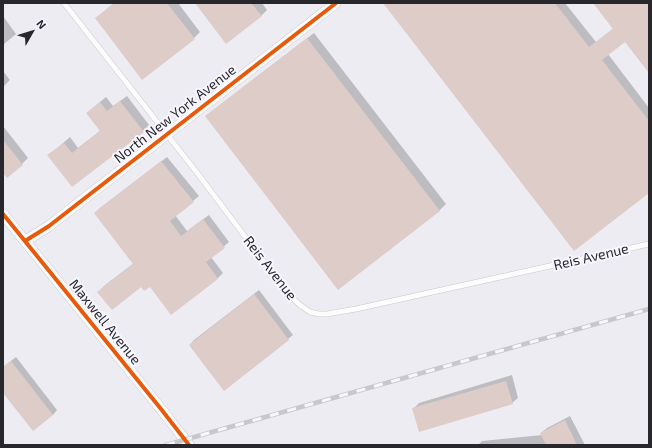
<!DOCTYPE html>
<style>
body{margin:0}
#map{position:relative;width:652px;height:448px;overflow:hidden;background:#ececf2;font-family:"Exo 2",sans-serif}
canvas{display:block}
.frame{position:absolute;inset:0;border:4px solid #28272c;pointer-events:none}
.north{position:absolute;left:12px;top:12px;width:40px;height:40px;-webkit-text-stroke:3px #f7f6fe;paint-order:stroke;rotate:51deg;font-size:11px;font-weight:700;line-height:16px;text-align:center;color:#28272c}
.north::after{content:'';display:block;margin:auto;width:14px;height:18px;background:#28272c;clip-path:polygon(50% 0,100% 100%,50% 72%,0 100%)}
</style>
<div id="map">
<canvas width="652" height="448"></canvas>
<div class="frame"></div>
<div class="north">N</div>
</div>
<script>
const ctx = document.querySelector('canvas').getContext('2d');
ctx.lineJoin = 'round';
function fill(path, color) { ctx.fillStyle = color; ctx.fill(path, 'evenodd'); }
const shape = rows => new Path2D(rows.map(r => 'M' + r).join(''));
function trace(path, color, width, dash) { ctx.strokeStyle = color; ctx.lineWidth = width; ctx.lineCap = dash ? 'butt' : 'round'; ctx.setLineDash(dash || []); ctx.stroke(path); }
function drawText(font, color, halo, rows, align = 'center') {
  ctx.font = font + ' "Exo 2",sans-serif'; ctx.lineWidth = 4; ctx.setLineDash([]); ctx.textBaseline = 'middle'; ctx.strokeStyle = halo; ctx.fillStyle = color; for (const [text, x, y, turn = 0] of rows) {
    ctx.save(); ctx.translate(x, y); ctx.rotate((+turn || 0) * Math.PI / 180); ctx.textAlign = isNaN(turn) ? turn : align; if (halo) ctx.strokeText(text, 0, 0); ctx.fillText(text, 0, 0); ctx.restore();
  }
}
fill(shape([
 [114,3,178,3,200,32,194,38,142,78,96,18],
 [196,3,262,3,267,10,261,16],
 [384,3,565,3,596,42,614,28,595,3,649,3,649,71,626,41,608,54,649,108,649,192],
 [3,16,16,34,3,45],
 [314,33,446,204,440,210,338,288,212,111],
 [3,71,10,80,3,87],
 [127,96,149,125,143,131,72,186,49,155,55,150,70,137,78,148,101,130,87,113,106,97,113,106],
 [3,126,28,158,22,164,3,171],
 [167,157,199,196,193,201,175,215,187,231,209,215,229,242,211,257,223,273,218,278,171,314,150,285,99,292,104,286,134,263,95,213,100,208],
 [259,290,293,335,288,339,190,345,194,340],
 [16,357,57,410,53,415,3,391,3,367],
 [512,375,518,398,512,403,413,409,419,403],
 [570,416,585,445,478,445,482,441,542,435,541,433,547,428]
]), '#0003');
fill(shape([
 [115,3,167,3,195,39,142,80,95,18],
 [195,3,251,3,262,16,226,44],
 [383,3,555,3,589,47,613,29,593,3,649,3,649,73,625,42,602,60,649,121,649,193,574,251],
 [307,38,440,211,338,290,205,116],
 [120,101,144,132,72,187,47,155,64,143,72,153,100,131,86,113,100,102,107,111],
 [3,140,23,165,7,178,3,173],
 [161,161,194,202,170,221,181,236,203,219,225,248,206,262,218,279,171,315,150,287,144,291,141,287,112,310,97,292,133,264,94,213],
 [254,294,289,340,224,391,189,345],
 [11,361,53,415,33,431,3,393,3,367],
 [506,381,513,404,419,432,412,408],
 [565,420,577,445,546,445,540,433]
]), '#ddccc7');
const service = shape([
 [64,3,198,174,289,295,300,305,310,312,319,314,327,314,356,309,649,244]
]);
const minor = shape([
 [3,214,161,409,189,445],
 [25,241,49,226,336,3]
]);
trace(service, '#c9c8cd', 6);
trace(minor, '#c9c8cd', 11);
trace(service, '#fcfcfd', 5);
trace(minor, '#fcfcfd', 10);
const rail = shape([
 [166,445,649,309]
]);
trace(rail, '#c8c8ca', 4.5);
trace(rail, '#f7f6fe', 3, [9]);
trace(shape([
 [3,214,161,409,189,445],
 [25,241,49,226,336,3]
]), '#e8590c', 4);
drawText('14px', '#28272c', '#f7f6fe', [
 ["North New York Avenue",175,114,-38],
 ["Reis Avenue",591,257,-13],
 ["Reis Avenue",270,268,52],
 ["Maxwell Avenue",105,322,51]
]);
</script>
